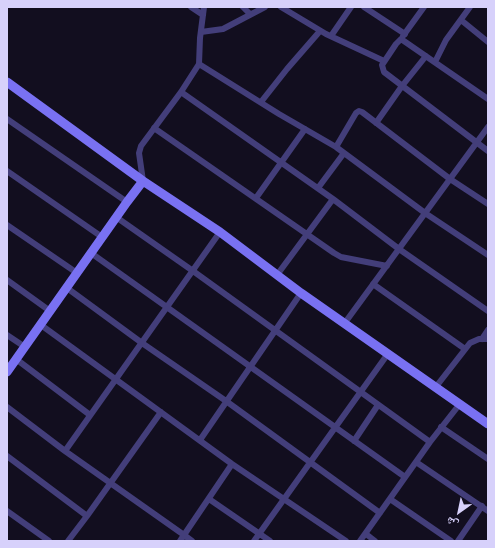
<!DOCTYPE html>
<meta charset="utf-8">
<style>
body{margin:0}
#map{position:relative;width:495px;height:548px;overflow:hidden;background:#120e1f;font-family:"Alegreya Sans","Noto Naskh Arabic",sans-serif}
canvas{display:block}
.frame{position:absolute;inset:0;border:8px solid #d7d1fb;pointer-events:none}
.north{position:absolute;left:439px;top:492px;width:40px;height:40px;-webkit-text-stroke:3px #120e1f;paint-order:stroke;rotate:213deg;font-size:11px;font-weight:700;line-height:16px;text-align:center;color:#d7d1fb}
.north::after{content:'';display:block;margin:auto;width:14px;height:18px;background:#d7d1fb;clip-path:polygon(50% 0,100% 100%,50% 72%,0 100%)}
</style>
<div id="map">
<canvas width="495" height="548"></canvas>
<div class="frame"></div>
<div class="north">ش</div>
</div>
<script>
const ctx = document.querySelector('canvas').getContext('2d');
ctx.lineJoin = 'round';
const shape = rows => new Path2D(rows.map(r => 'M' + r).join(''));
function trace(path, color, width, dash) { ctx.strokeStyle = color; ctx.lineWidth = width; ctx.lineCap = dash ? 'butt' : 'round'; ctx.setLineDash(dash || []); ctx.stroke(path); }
trace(shape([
 [191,7,203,15],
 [243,7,250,14],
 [281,7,326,34,384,61],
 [364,7,405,34],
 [461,20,488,42],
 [201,32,223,29,265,7],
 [331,36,351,7],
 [403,36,424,7],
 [435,62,446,40,470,7],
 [199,64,279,114,336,147,425,213,488,255],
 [181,92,333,199,399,249,488,311],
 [488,99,401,39,396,44,382,65,384,72,488,151],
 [261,102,287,69,320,31],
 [7,119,127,202],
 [376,123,402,86,426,56],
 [154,128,334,253,341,257,387,266],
 [336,147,356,113,359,111,362,112,450,179,488,204],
 [7,171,102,237],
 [143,181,139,153,141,146,181,92,199,64,200,38,204,7],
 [318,188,344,153],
 [256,198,305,129],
 [116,217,193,271,430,442],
 [7,225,77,273],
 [91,253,405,477],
 [277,275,333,199],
 [7,280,50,311],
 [373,284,465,349],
 [67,288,142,343,226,401,380,513],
 [344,324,488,127],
 [41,325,232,464,346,541],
 [7,335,25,347],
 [482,339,488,330],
 [16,359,90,415],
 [435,388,470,343,479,339,488,339],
 [7,407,65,451,220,232],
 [441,427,488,459],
 [200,440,301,293],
 [354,441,378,405],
 [65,451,184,535,232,464],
 [7,456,87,516,68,541],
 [416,462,488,511],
 [209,499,270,541],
 [390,499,451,541],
 [7,511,49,541],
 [87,516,161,412],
 [366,534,375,541],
 [180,541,184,535,192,541],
 [254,541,387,355],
 [360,541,430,442,459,405],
 [458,541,482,506]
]), '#433e7a', 6);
trace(shape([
 [7,82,143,181,220,232,301,293,488,424],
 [7,372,127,202,143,181]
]), '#7971f2', 9);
</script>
